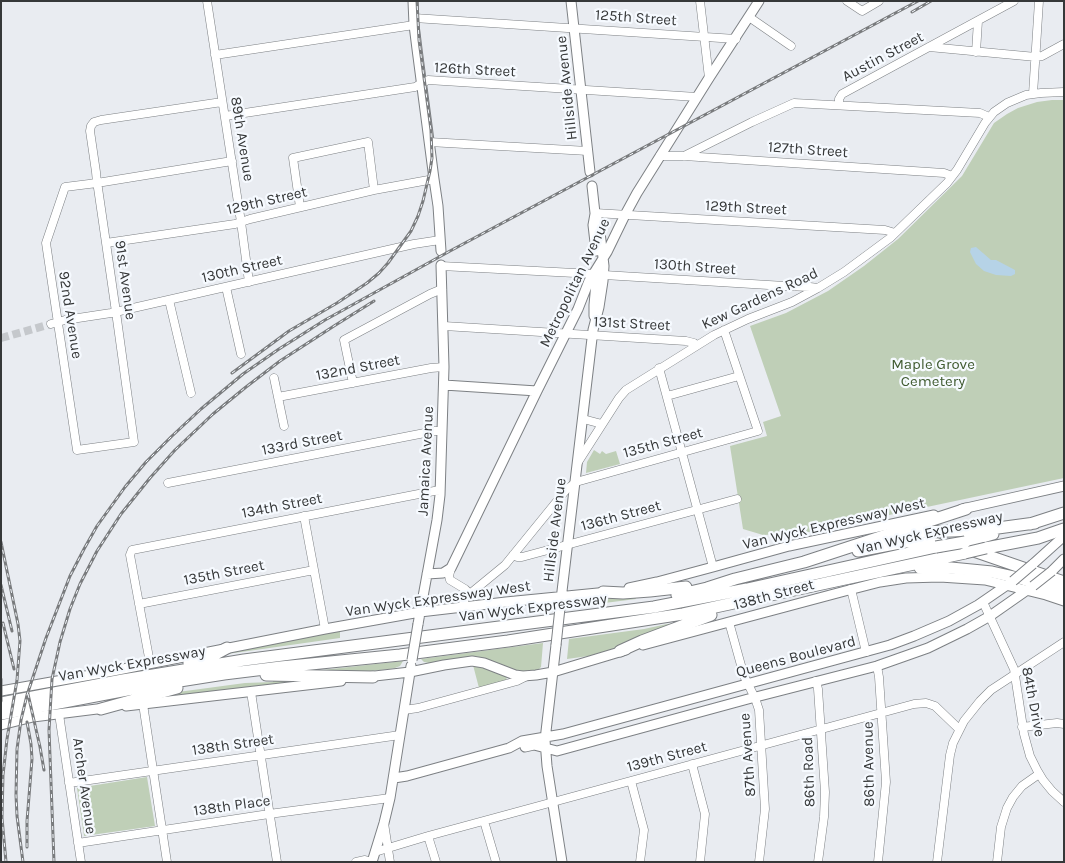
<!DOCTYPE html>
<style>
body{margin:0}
#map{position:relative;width:1065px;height:863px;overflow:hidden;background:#e9ecf1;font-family:Karla,sans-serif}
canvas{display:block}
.frame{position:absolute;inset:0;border:2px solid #363839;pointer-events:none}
</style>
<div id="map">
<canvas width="1065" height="863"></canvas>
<div class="frame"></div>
</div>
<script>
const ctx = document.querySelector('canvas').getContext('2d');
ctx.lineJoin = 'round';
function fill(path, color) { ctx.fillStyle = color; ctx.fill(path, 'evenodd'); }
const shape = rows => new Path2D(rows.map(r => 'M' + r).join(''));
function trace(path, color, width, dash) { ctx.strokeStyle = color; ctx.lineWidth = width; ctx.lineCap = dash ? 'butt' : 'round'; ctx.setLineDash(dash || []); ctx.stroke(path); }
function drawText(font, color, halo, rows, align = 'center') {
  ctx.font = font + ' Karla,sans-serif'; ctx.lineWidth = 4.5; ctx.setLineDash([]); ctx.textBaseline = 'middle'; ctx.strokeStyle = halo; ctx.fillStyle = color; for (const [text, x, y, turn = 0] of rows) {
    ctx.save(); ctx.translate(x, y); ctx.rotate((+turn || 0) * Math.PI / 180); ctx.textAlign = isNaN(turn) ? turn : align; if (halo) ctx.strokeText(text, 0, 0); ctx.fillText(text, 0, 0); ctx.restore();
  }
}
fill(shape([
 [1052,100,1064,100,1064,478,804,533,763,535,743,529,730,446,767,436,763,422,781,416,750,326,786,313,828,291,864,266,898,239,962,176,994,123,1007,114,1018,108,1037,102],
 [594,450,600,454,602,451,606,454,616,451,620,464,586,473,587,462],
 [635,597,636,599,573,607,574,600],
 [680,623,603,654,567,659,569,639,644,629,667,624],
 [340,631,340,638,220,655,220,654],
 [543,643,541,667,538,670,523,672,510,670,483,658,475,656,429,663,424,662,421,659],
 [403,661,400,666,395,668,389,669,362,672,295,673],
 [473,665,481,665,507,677,506,680,479,688],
 [273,679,318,681,176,697,178,692,245,683,273,682],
 [147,777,155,826,84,836,77,788]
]), '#bfcfb7');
fill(shape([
 [976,247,991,260,996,260,1015,270,1015,274,1011,276,996,275,984,271,976,264,970,252,971,248]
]), '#b6d3e7');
trace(shape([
 [1,338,51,324]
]), '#c5c8cc', 8, [8, 4]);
const minor = shape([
 [207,1,241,222,249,282],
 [700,1,709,78],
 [847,1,862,11,879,1],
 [749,17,791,46],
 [414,18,736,39],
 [929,47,1036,57,1042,56,1064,44],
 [976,52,978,21],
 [215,55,414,25],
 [1033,94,1039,1],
 [222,102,101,120,94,122,91,126,90,131,96,172,97,183,98,188,106,243,116,312,134,442,77,450,46,243,65,187,97,183,232,161],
 [839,104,839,99,842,94,1014,1],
 [225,116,415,87,428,80,697,97],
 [429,142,588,151],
 [660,156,684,156,944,173,952,176],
 [684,156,752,122,794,103,980,113,989,117],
 [300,207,293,158,368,142,374,190],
 [595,213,885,230,895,233],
 [106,243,235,224,250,219,374,190,434,179],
 [441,266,594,274],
 [604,275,785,286,810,287,818,288],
 [226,287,241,354],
 [169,300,191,393],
 [51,324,65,320,111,313,414,244,440,240],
 [444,326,686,341,694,343,697,345],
 [659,368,713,567],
 [274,378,284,426],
 [353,383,344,340,430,294,442,289],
 [667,396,739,376],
 [278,397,431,368,444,367],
 [583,419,602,424],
 [578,462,619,398,626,390,714,335,748,319,792,302,818,288,844,272,890,238,947,183,957,170,985,123,994,112,1007,103,1026,95,1041,93,1064,92],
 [168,483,435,431,442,431],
 [304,516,325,629],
 [513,555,517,557,522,557,737,499],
 [451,568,449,576,450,580,465,589,470,594],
 [851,589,866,652],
 [983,602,1014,669,1024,734,1030,756,1037,770,1043,780,1052,791,1064,802],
 [139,604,314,570],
 [462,607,464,601,466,597,505,565,566,490,576,482,758,431,724,330],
 [729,622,744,676,755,698,759,710,765,809,759,862],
 [150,663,130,555,132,550,429,492,440,490],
 [877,666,879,677,886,782,878,862],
 [816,681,818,689,825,792,824,817,818,862],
 [251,692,277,862],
 [143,704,167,862],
 [404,710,418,708,517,681,527,676],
 [59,714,81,862],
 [1022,727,1057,723,1064,724],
 [692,764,705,814,700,862],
 [631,781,644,830,640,862],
 [69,783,400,735],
 [484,821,496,862],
 [384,823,390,862],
 [428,836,436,862],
 [78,843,269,814,390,798],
 [375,852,428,836,914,704,926,703,935,706,959,729],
 [356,862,365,860,372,862],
 [937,862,950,755,953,743,964,721,980,701,991,690,1064,642],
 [997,862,1001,827,1007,808,1013,797,1022,786,1039,774]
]);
const major = shape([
 [413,1,414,25,417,49,434,179,438,206,441,251],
 [571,1,590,172],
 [595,214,593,225,596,251],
 [594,316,594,305,597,272],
 [444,385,537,391],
 [962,509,1064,486],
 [1033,564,1064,536],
 [1052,571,1064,559],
 [427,574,443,573,451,568,537,391,578,309,589,281,607,252,625,215,637,193,709,78,759,1],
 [629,588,657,582,713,567,789,546,934,515],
 [560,608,593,330,599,307,603,281,604,266,599,224,595,213,592,186],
 [418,624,437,520,440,495,444,367,441,265],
 [556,645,545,740,547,766,562,862],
 [643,645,845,591,880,582,906,578,940,577,985,580,1046,595,1064,601],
 [366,677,410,672,444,665,472,661,484,663,515,675,523,676,536,675,553,672,626,650],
 [1,691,113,671,325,629,420,612,506,602,608,592],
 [126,706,341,681],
 [1,725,33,717,105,708],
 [525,747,534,745,557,751,748,699,877,666,928,648,967,629,990,616,1030,588],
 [394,778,407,776,509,748,522,741,563,734,890,645,914,636,949,621,978,605,1010,583],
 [372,862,384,823,390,798,411,666]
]);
const highway = shape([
 [1030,524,1064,513],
 [905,534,920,532,983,530,1035,523],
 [965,542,993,534],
 [986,548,1038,538,1064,529],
 [971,550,1064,582],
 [858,551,884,546,905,542,920,542,938,544],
 [920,568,951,568,992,572,1023,579,1064,593],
 [603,592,623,593,650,591,686,587],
 [677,595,707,588,735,579,804,562,966,509],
 [620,651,642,641,711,615],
 [189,663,214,655,227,648],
 [266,675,373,677],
 [1,703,123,680,244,660,654,607,747,589,936,547],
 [101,709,177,688],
 [1,714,148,686,224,674,281,667,400,655,508,641,683,614,965,553]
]);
trace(minor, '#7d8084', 9);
trace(major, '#7d8084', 11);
trace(highway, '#7d8084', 13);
trace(minor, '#fff', 8);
trace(major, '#fff', 9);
trace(highway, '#fff', 11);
const rail = shape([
 [912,12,931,1],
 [232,373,289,331,337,303,367,283,379,273,388,263,411,231,418,216,423,201,430,171,432,158,431,130,419,40,417,1],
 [1,542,18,624,20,641,17,680,7,739,3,775,2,818,6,862],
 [1,585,12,631],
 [3,623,14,669],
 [1,679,1,701],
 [28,694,40,747,44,770],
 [27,847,27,821,32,759,31,744,27,722],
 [23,862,17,816,16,795,17,749,21,720,27,695,46,638,70,576,84,549,97,526,125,487,146,462,172,436,201,409,243,374,279,349,325,320,450,251,918,1],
 [54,862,49,730,52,679,60,642,70,609,80,584,97,551,121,514,150,478,175,450,213,414,246,387,280,361,334,326,374,301]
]);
trace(rail, '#797b7d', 3);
trace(rail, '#f6faff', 1, [4]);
const majorBridge = shape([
 [1013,581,1033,564],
 [1033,586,1052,571],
 [556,645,560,608],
 [412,660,418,624]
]);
const highwayBridge = shape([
 [936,547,965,542],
 [965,553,986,548]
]);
trace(majorBridge, '#7d8084', 11, []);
trace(highwayBridge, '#7d8084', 13, []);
trace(majorBridge, '#fff', 9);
trace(highwayBridge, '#fff', 11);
drawText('15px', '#363839', '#f6faff', [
 ["125th Street",636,18,4],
 ["Austin Street",883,57,-28],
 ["126th Street",475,70,3],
 ["Hillside Avenue",567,88,-96],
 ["89th Avenue",242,139,81],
 ["127th Street",808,150,4],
 ["129th Street",267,201,-13],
 ["129th Street",746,208,3],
 ["130th Street",695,267,4],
 ["130th Street",242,269,-13],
 ["91st Avenue",125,280,82],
 ["Metropolitan Avenue",575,283,-64],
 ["Kew Gardens Road",760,299,-25],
 ["92nd Avenue",70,315,81],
 ["131st Street",632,324,3],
 ["132nd Street",358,368,-11],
 ["133rd Street",302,443,-11],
 ["135th Street",663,443,-15],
 ["Jamaica Avenue",426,461,-87],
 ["134th Street",282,506,-11],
 ["136th Street",621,516,-15],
 ["Van Wyck Expressway West",834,524,-13],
 ["Hillside Avenue",555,530,-83],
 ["Van Wyck Expressway",930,533,-13],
 ["135th Street",224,573,-11],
 ["138th Street",774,595,-15],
 ["Van Wyck Expressway West",438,599,-8],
 ["Van Wyck Expressway",533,608,-7],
 ["Queens Boulevard",796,657,-15],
 ["Van Wyck Expressway",132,664,-10],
 ["84th Drive",1033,702,79],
 ["138th Street",233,745,-8],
 ["87th Avenue",748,755,-94],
 ["139th Street",667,757,-15],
 ["86th Avenue",869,764,-91],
 ["86th Road",809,772,-92],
 ["Archer Avenue",84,786,82],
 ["138th Place",232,806,-8]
]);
drawText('15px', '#405b31', '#f6faff', [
 ["Maple Grove",933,365],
 ["Cemetery",933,382]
]);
</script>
